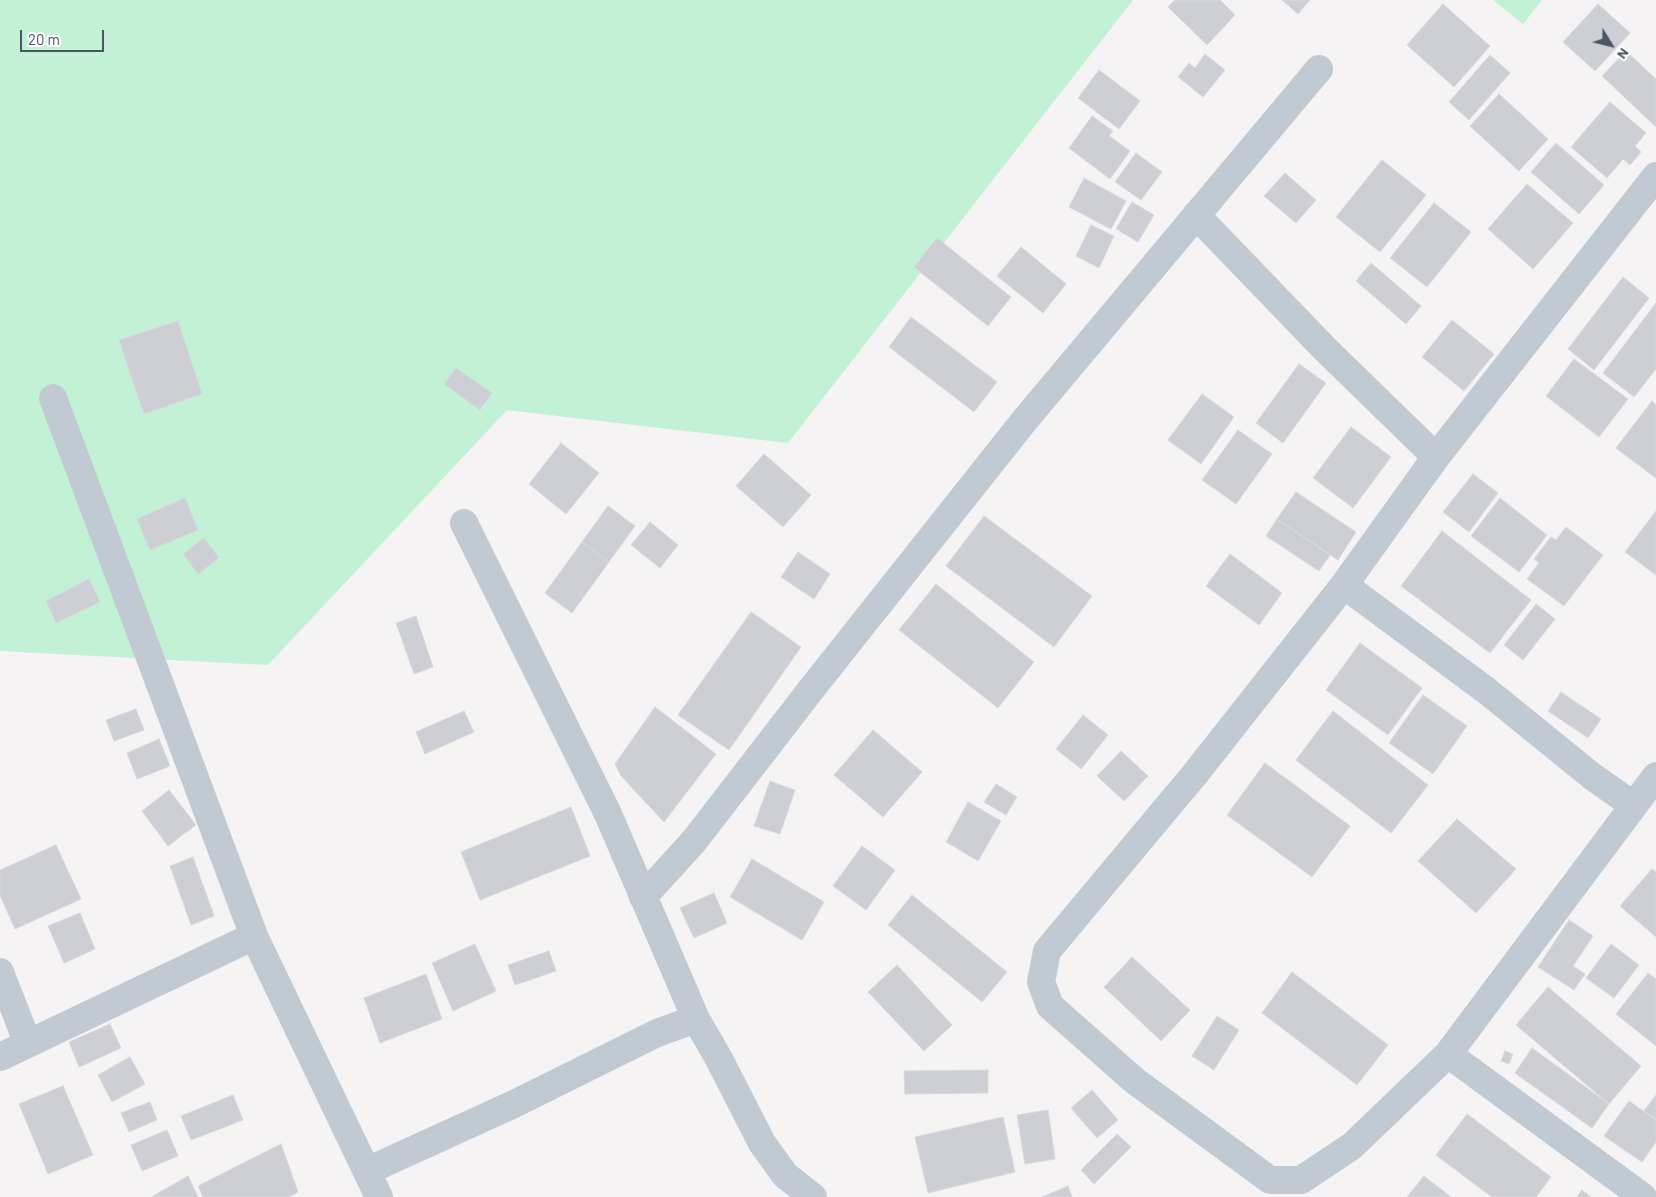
<!DOCTYPE html>
<style>
body{margin:0}
#map{position:relative;width:1656px;height:1197px;overflow:hidden;background:#f5f3f3;font-family:Barlow,sans-serif}
canvas{display:block}
.north{position:absolute;left:1586px;top:20px;width:50px;height:50px;-webkit-text-stroke:4px #fff;paint-order:stroke;rotate:126deg;font-size:14px;font-weight:700;line-height:20px;text-align:center;color:#4a5661}
.north::after{content:'';display:block;margin:auto;width:18px;height:22px;background:#4a5661;clip-path:polygon(50% 0,100% 100%,50% 72%,0 100%)}
.scale{position:absolute;left:20px;top:30px;width:84px;height:22px;box-sizing:border-box;border:2px solid #4a5661;border-top:0;padding-left:6px;font-size:15px;line-height:18px;white-space:nowrap;color:#4a5661;-webkit-text-stroke:4px #fff;paint-order:stroke}
</style>
<div id="map">
<canvas width="1656" height="1197"></canvas>
<div class="north">N</div>
<div class="scale">20 m</div>
</div>
<script>
const ctx = document.querySelector('canvas').getContext('2d');
ctx.lineJoin = 'round';
function fill(path, color) { ctx.fillStyle = color; ctx.fill(path, 'evenodd'); }
const shape = rows => new Path2D(rows.map(r => 'M' + r).join(''));
function trace(path, color, width, dash) { ctx.strokeStyle = color; ctx.lineWidth = width; ctx.lineCap = dash ? 'butt' : 'round'; ctx.setLineDash(dash || []); ctx.stroke(path); }
fill(shape([
 [0,0,1133,0,788,443,507,410,268,665,0,651],
 [1493,0,1542,0,1523,24]
]), '#c3f1d5');
const building = shape([
 [1175,0,1220,0,1235,15,1207,45,1168,7,1175,0],
 [1282,0,1310,0,1298,14,1282,0],
 [1443,4,1490,46,1454,87,1407,45,1443,4],
 [1598,4,1630,33,1595,71,1563,42,1598,4],
 [1626,51,1656,79,1656,127,1602,76,1626,51],
 [1205,54,1225,70,1203,97,1178,77,1189,63,1195,68,1205,54],
 [1490,55,1510,73,1469,120,1449,102,1490,55],
 [1099,70,1140,101,1119,129,1078,98,1099,70],
 [1499,94,1548,139,1519,171,1470,126,1499,94],
 [1610,102,1646,133,1635,146,1641,152,1630,165,1623,159,1607,178,1571,147,1610,102],
 [1092,116,1113,131,1109,136,1130,151,1110,179,1069,148,1092,116],
 [1556,143,1604,185,1579,214,1531,172,1556,143],
 [1136,153,1162,172,1141,200,1115,182,1136,153],
 [1382,160,1426,195,1380,252,1336,217,1382,160],
 [1285,173,1316,200,1296,223,1264,196,1285,173],
 [1084,178,1126,201,1111,229,1069,207,1084,178],
 [1527,184,1573,223,1533,269,1488,229,1527,184],
 [1132,202,1154,215,1138,242,1116,229,1132,202],
 [1434,203,1471,232,1427,287,1390,258,1434,203],
 [1091,225,1114,236,1099,268,1076,256,1091,225],
 [937,238,1011,297,988,326,914,267,937,238],
 [1021,247,1066,284,1043,313,997,276,1021,247],
 [1371,263,1421,306,1406,324,1356,281,1371,263],
 [1623,277,1649,298,1594,370,1568,349,1623,277],
 [1656,303,1656,369,1634,397,1603,373,1656,303],
 [911,317,997,382,974,412,889,347,911,317],
 [1452,320,1494,354,1464,391,1422,357,1452,320],
 [178,321,202,394,144,414,119,340,178,321],
 [1574,359,1628,399,1599,437,1546,396,1574,359],
 [1299,364,1326,383,1283,443,1256,423,1299,364],
 [456,368,492,393,480,410,444,384,456,368],
 [1202,394,1234,417,1201,464,1168,440,1202,394],
 [1652,401,1656,405,1656,478,1616,448,1652,401],
 [1351,427,1391,457,1353,508,1313,478,1351,427],
 [1238,430,1272,454,1236,504,1202,480,1238,430],
 [561,443,599,473,566,514,529,484,561,443],
 [764,454,811,495,783,527,736,486,764,454],
 [1473,474,1498,493,1469,532,1443,512,1473,474],
 [1296,492,1356,532,1338,560,1277,519,1296,492],
 [185,498,198,530,150,550,137,519,185,498],
 [1500,498,1547,535,1519,572,1471,536,1500,498],
 [608,506,635,526,609,562,582,542,608,506],
 [1656,511,1656,575,1625,552,1656,511],
 [984,516,1092,596,1054,647,946,566,984,516],
 [1277,519,1330,555,1319,571,1266,536,1277,519],
 [650,522,678,545,660,568,631,545,650,522],
 [1566,527,1603,555,1564,606,1527,579,1539,563,1534,559,1551,537,1556,540,1566,527],
 [1442,531,1531,600,1490,653,1401,586,1442,531],
 [204,538,219,558,198,574,183,554,204,538],
 [582,542,609,562,572,613,545,593,582,542],
 [798,552,830,574,814,599,781,577,798,552],
 [1230,554,1282,593,1259,625,1206,586,1230,554],
 [89,579,100,602,56,623,46,601,89,579],
 [936,584,1034,662,998,708,899,630,936,584],
 [1536,604,1555,619,1523,660,1504,645,1536,604],
 [751,612,801,647,729,750,678,715,751,612],
 [416,616,433,667,414,674,396,623,416,616],
 [1360,643,1422,688,1388,735,1326,690,1360,643],
 [1561,692,1601,719,1588,738,1548,711,1561,692],
 [1423,695,1467,726,1433,774,1389,743,1423,695],
 [655,707,716,754,664,822,621,776,615,764,655,707],
 [136,709,144,730,114,741,106,720,136,709],
 [464,711,474,732,425,754,416,732,464,711],
 [1333,711,1428,785,1391,833,1296,760,1333,711],
 [1083,715,1108,735,1081,769,1056,749,1083,715],
 [873,730,922,772,883,817,834,775,873,730],
 [159,739,170,766,137,779,127,753,159,739],
 [1121,751,1148,776,1124,801,1097,776,1121,751],
 [1265,763,1350,826,1312,877,1227,815,1265,763],
 [770,781,795,790,780,834,754,826,770,781],
 [996,784,1017,797,1006,815,984,802,996,784],
 [169,790,196,825,168,846,142,811,169,790],
 [968,802,1001,821,978,861,946,842,968,802],
 [571,807,590,856,480,900,461,852,571,807],
 [1457,819,1516,869,1476,913,1418,861,1457,819],
 [56,845,81,899,15,929,0,895,0,870,56,845],
 [862,846,895,870,866,910,833,886,862,846],
 [193,857,214,916,191,925,170,866,193,857],
 [752,859,824,902,802,940,730,897,752,859],
 [1652,869,1656,872,1656,937,1620,906,1652,869],
 [714,893,727,923,694,938,680,908,714,893],
 [912,895,1007,972,982,1002,888,925,912,895],
 [80,913,95,949,64,963,48,926,80,913],
 [1569,920,1593,936,1573,966,1585,974,1574,990,1538,967,1569,920],
 [475,944,496,991,453,1011,432,963,475,944],
 [1611,944,1639,965,1614,998,1586,978,1611,944],
 [549,951,556,971,515,985,508,965,549,951],
 [1132,957,1190,1010,1161,1041,1104,987,1132,957],
 [897,965,952,1025,924,1051,868,992,897,965],
 [1292,972,1388,1045,1357,1085,1262,1013,1292,972],
 [1648,973,1656,979,1656,1046,1616,1014,1648,973],
 [426,974,442,1019,380,1043,364,998,426,974],
 [1548,987,1641,1066,1609,1104,1516,1025,1548,987],
 [1217,1016,1239,1030,1214,1070,1192,1056,1217,1016],
 [110,1024,121,1048,79,1067,69,1042,110,1024],
 [1532,1048,1609,1104,1592,1128,1515,1073,1532,1048],
 [1505,1051,1513,1054,1509,1064,1501,1061,1505,1051],
 [130,1057,145,1084,112,1102,98,1075,130,1057],
 [988,1070,988,1093,905,1094,904,1071,988,1070],
 [63,1086,93,1155,48,1174,19,1104,63,1086],
 [1092,1090,1118,1120,1097,1138,1071,1108,1092,1090],
 [233,1095,243,1120,191,1140,181,1116,233,1095],
 [1656,1095,1656,1119,1644,1111,1656,1095],
 [1629,1101,1656,1120,1656,1142,1642,1162,1604,1136,1629,1101],
 [150,1102,157,1120,129,1132,121,1113,150,1102],
 [1048,1110,1055,1159,1025,1164,1017,1115,1048,1110],
 [1467,1114,1551,1177,1536,1197,1492,1197,1436,1155,1467,1114],
 [1003,1117,1015,1172,928,1193,915,1137,1003,1117],
 [167,1130,178,1156,142,1171,131,1145,167,1130],
 [1117,1134,1131,1147,1094,1184,1081,1170,1117,1134],
 [281,1144,298,1192,289,1197,203,1197,198,1186,281,1144],
 [188,1176,198,1197,153,1197,153,1196,188,1176],
 [1424,1176,1451,1197,1407,1197,1424,1176],
 [1068,1186,1072,1197,1042,1197,1068,1186],
 [1582,1190,1591,1197,1577,1197,1582,1190]
]);
fill(building, '#cdcfd5');
trace(building, '#d7d9de', 1);
trace(shape([
 [1656,176,1436,457,1344,585,1195,774,1047,951,1041,982,1050,1006,1135,1081,1270,1180,1301,1180,1352,1146,1448,1054,1656,776],
 [1196,215,1324,348,1436,457],
 [53,398,254,936,379,1197],
 [464,523,608,814,696,1019,719,1059,762,1143,785,1175,813,1197],
 [1344,585,1487,691,1593,777,1633,805],
 [643,897,694,841,813,687,1024,421,1319,69],
 [0,972,28,1044],
 [1448,1054,1643,1197],
 [0,1057,254,936],
 [367,1171,514,1104,657,1033,696,1019]
]), '#c1cad2', 28);
</script>
